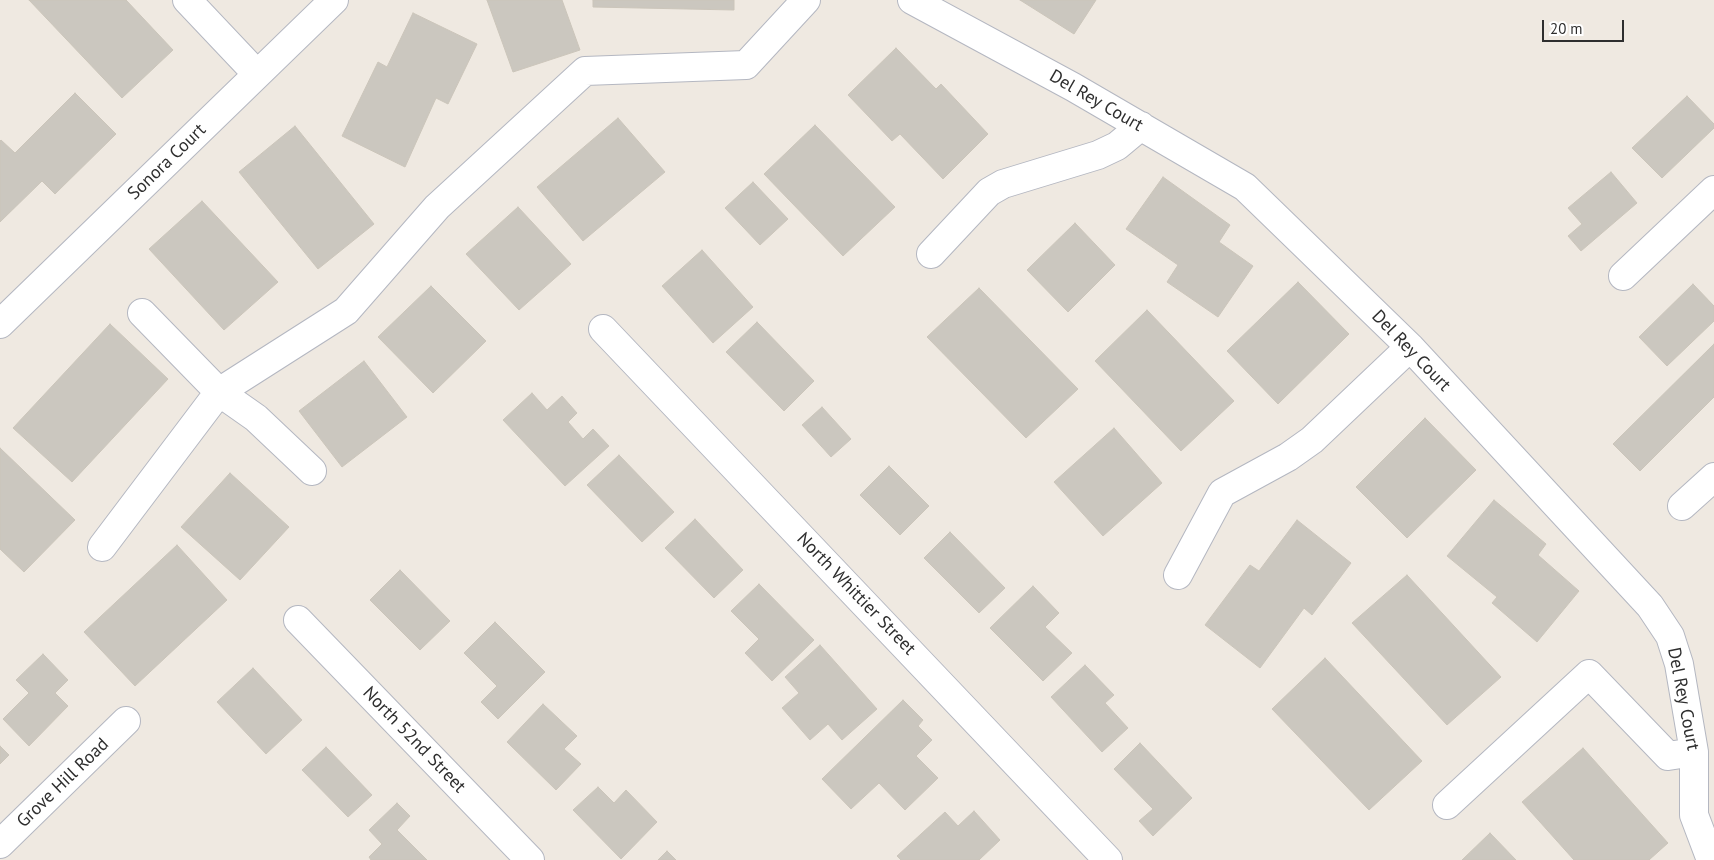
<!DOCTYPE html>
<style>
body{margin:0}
#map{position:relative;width:1714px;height:860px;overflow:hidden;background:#efe9e1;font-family:"PT Sans",sans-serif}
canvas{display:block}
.scale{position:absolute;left:1542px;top:20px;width:82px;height:22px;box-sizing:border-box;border:2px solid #2e2e2e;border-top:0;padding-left:6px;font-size:15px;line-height:18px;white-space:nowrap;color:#2e2e2e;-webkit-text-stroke:4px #fff;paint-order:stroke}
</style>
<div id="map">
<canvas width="1714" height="860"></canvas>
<div class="scale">20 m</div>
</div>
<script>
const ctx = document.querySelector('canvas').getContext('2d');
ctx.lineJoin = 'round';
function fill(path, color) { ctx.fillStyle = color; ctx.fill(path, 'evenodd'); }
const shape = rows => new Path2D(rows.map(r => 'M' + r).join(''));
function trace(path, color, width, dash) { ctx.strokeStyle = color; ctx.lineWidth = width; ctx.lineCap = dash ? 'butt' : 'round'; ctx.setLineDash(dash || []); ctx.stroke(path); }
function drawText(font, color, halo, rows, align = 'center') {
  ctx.font = font + ' "PT Sans",sans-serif'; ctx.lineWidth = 5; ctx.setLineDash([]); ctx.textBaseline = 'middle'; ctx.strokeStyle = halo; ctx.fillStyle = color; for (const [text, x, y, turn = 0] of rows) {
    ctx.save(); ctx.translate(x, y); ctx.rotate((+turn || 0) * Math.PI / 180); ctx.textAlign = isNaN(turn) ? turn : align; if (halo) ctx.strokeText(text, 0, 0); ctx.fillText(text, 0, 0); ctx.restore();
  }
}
const building = shape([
 [29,0,126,0,173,50,122,98,29,0],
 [487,0,562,0,580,50,513,72,487,0],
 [593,0,734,0,734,10,593,7,593,0],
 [1020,0,1096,0,1074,34,1020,0],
 [413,13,477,44,448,104,436,98,405,167,342,136,378,62,387,67,413,13],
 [896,48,936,89,941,84,988,134,943,179,900,134,892,141,848,95,896,48],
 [75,93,116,134,55,194,42,181,0,222,0,141,1,140,15,153,75,93],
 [1687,96,1714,124,1714,128,1662,178,1632,148,1687,96],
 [618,118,665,172,583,241,537,187,618,118],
 [815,125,895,207,843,256,764,174,815,125],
 [295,126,374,224,318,269,239,172,295,126],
 [1611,172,1637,203,1581,251,1568,236,1582,224,1568,208,1611,172],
 [1163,177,1230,225,1219,242,1253,266,1218,317,1167,282,1178,265,1126,229,1163,177],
 [753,182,788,219,760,245,725,208,753,182],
 [202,201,278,282,224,330,149,249,202,201],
 [518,207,571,264,519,310,466,254,518,207],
 [1075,223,1115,265,1068,312,1027,270,1075,223],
 [702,250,753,307,713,343,662,286,702,250],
 [1298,282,1349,334,1278,404,1227,351,1298,282],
 [1693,284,1714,306,1714,321,1667,366,1639,337,1693,284],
 [431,286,486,341,433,393,378,337,431,286],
 [979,288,1078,389,1026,438,927,337,979,288],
 [1147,310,1234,401,1181,451,1095,361,1147,310],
 [757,322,814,381,784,411,726,352,757,322],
 [110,324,168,379,72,482,13,428,110,324],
 [1714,344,1714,397,1640,471,1613,444,1714,344],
 [364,361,407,417,342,467,299,411,364,361],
 [532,393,547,410,562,396,577,413,568,422,583,439,593,429,609,446,565,486,503,420,532,393],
 [822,407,851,439,831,457,802,425,822,407],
 [1425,418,1476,470,1407,538,1356,487,1425,418],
 [1114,428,1162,483,1103,536,1054,482,1114,428],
 [0,448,75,520,24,572,0,549,0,448],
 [619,455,674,512,642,542,587,485,619,455],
 [889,466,929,506,900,535,860,495,889,466],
 [230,473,289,527,240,580,181,527,230,473],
 [1494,500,1546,544,1538,555,1579,591,1537,642,1492,603,1497,597,1447,556,1494,500],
 [695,519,743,570,714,598,665,548,695,519],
 [1297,520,1351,563,1312,615,1304,608,1260,668,1205,625,1250,565,1259,571,1297,520],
 [950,532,1005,588,979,613,924,558,950,532],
 [177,545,227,600,135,686,84,632,177,545],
 [400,570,450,621,420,650,370,600,400,570],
 [1407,575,1501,677,1447,725,1352,623,1407,575],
 [759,584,814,640,772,681,745,653,759,639,731,611,759,584],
 [1033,586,1059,613,1045,627,1072,653,1043,681,990,628,1033,586],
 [495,622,545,672,498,719,481,702,497,686,464,653,495,622],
 [820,645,877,709,842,740,828,724,810,740,782,708,799,693,785,677,820,645],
 [43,654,68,680,55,693,68,706,29,746,3,719,29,693,16,680,43,654],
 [1325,658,1422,761,1369,810,1272,709,1325,658],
 [1085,665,1114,695,1105,703,1128,728,1102,752,1051,697,1085,665],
 [253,668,302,720,266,754,217,702,253,668],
 [903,700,923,720,918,726,932,740,916,756,938,778,905,810,879,783,851,809,822,779,903,700],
 [543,704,577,736,564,749,581,764,556,790,507,742,543,704],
 [1140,743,1192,798,1153,836,1139,821,1153,809,1114,769,1140,743],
 [0,746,9,755,0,764,0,746],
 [326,747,372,795,348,817,302,770,326,747],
 [1583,748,1668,843,1649,860,1574,860,1522,802,1583,748],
 [598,787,614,803,626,790,657,822,621,859,573,810,598,787],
 [397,803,410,816,397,830,427,860,371,860,369,857,382,844,369,830,397,803],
 [974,811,1000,840,979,860,901,860,897,856,945,812,958,826,974,811],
 [1490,833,1516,860,1462,860,1490,833],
 [667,851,676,860,658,860,667,851]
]);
fill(building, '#cbc7bf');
trace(building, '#cbc5ba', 1);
const minor = shape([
 [187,0,257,74],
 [912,0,1073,87,1245,187,1410,347,1650,606,1670,636,1679,664,1694,752,1694,815,1711,860],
 [931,254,989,192,1003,184,1098,155,1117,146,1141,126],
 [1623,276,1714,190],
 [142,313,219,392,256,418,312,471],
 [0,324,334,0],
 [603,329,1108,860],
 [1682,506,1714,477],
 [102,547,219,392,346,311,437,207,585,71,746,65,806,0],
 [1178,575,1222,493,1288,457,1312,440,1410,347],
 [298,620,530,860],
 [1447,805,1589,674,1668,756,1694,752],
 [0,844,126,721]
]);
trace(minor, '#b4b7c1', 30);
trace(minor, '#fff', 28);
drawText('18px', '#2e2e2e', '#fff', [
 ["Del Rey Court",1096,101,30],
 ["Sonora Court",167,162,-44],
 ["Del Rey Court",1411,351,46],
 ["North Whittier Street",856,594,46],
 ["Del Rey Court",1683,699,79],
 ["North 52nd Street",414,740,46],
 ["Grove Hill Road",63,783,-44]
]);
</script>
